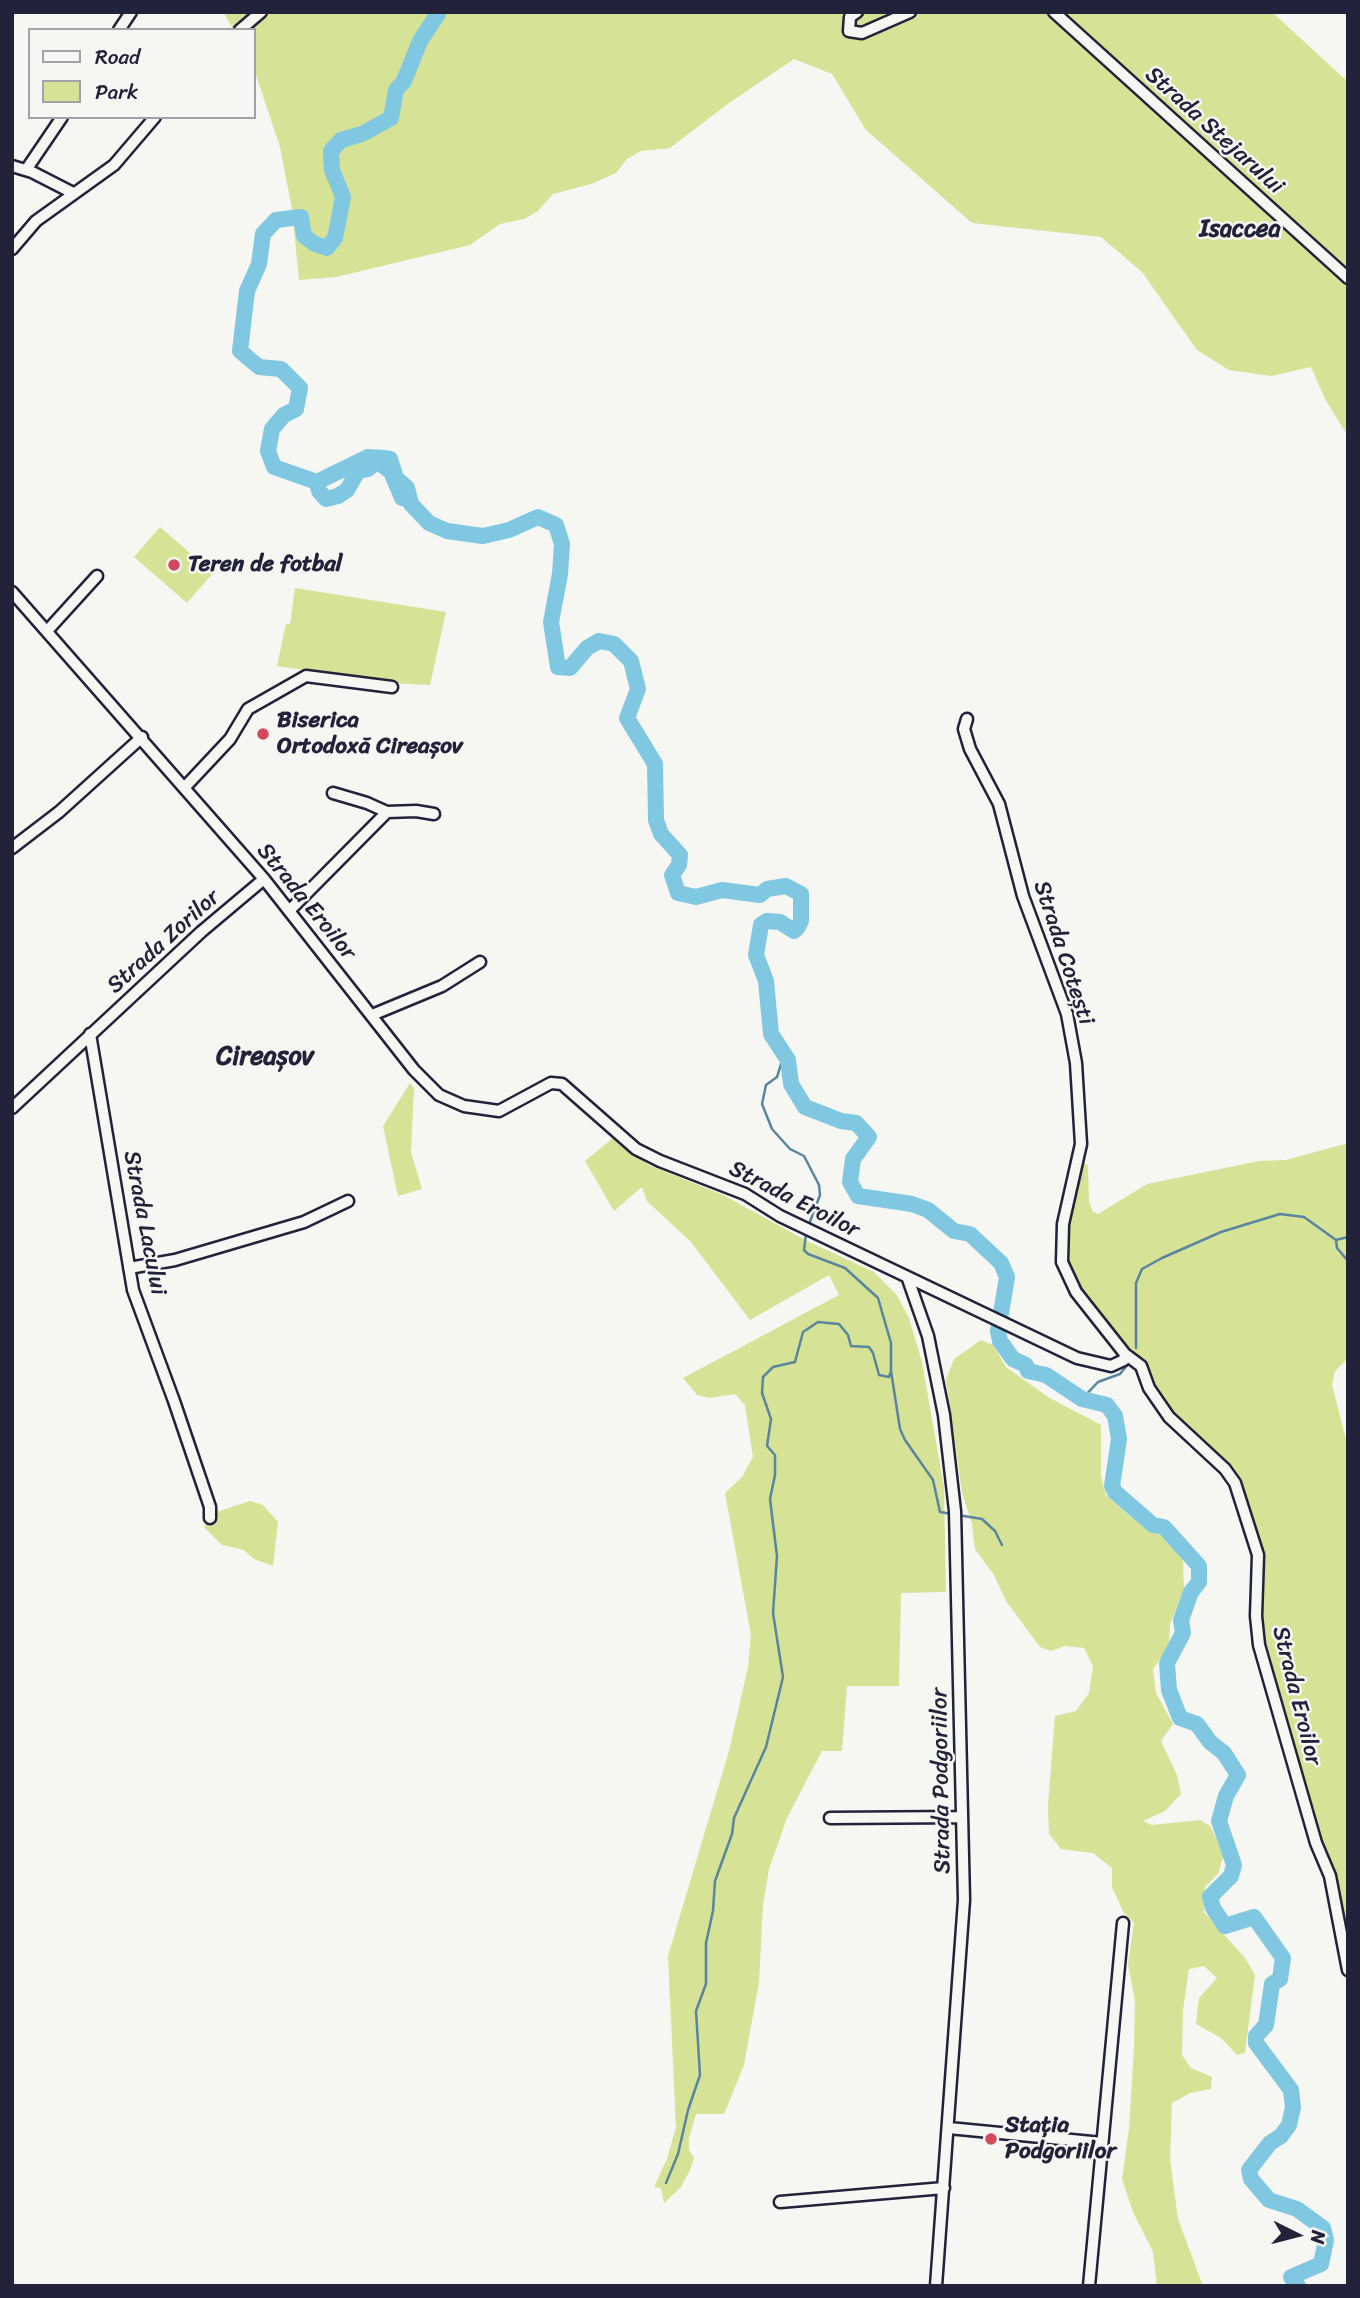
<!DOCTYPE html>
<meta charset="utf-8">
<style>
body{margin:0}
#map{position:relative;width:1360px;height:2298px;overflow:hidden;background:#f6f6f2;font-family:Sriracha,sans-serif}
canvas{display:block}
.frame{position:absolute;inset:0;border:14px solid #22223b;pointer-events:none}
.legend{position:absolute;left:28px;top:28px;width:228px;height:91px;box-sizing:border-box;background:#f6f6f2;border:2px solid #a1a1a9;margin:0;padding:9px 12px;list-style:none;font-size:21px;color:#22223b}
.legend li{display:flex;align-items:center;gap:14px;height:35px}
.legend b{width:35px;border:2px solid #a1a1a9}
.north{position:absolute;left:1262px;top:2200px;width:70px;height:70px;-webkit-text-stroke:5px #f6f6f2;paint-order:stroke;rotate:96deg;font-size:19px;font-weight:700;line-height:28px;text-align:center;color:#22223b}
.north::after{content:'';display:block;margin:auto;width:24px;height:32px;background:#22223b;clip-path:polygon(50% 0,100% 100%,50% 72%,0 100%)}
</style>
<div id="map">
<canvas width="1360" height="2298"></canvas>
<div class="frame"></div>
<ul class="legend">
<li><b style="height:9px;background:#f6f6f2"></b>Road</li>
<li><b style="height:19px;background:#d6e295"></b>Park</li>
</ul>
<div class="north">N</div>
</div>
<script>
const ctx = document.querySelector('canvas').getContext('2d');
ctx.lineJoin = 'round';
function fill(path, color) { ctx.fillStyle = color; ctx.fill(path, 'evenodd'); }
const shape = rows => new Path2D(rows.map(r => 'M' + r).join(''));
function trace(path, color, width, dash) { ctx.strokeStyle = color; ctx.lineWidth = width; ctx.lineCap = dash ? 'butt' : 'round'; ctx.setLineDash(dash || []); ctx.stroke(path); }
function drawText(font, color, halo, rows, align = 'center') {
  ctx.font = font + ' Sriracha,sans-serif'; ctx.lineWidth = 5; ctx.setLineDash([]); ctx.textBaseline = 'middle'; ctx.strokeStyle = halo; ctx.fillStyle = color; for (const [text, x, y, turn = 0] of rows) {
    ctx.save(); ctx.translate(x, y); ctx.rotate((+turn || 0) * Math.PI / 180); ctx.textAlign = isNaN(turn) ? turn : align; if (halo) ctx.strokeText(text, 0, 0); ctx.fillText(text, 0, 0); ctx.restore();
  }
}
fill(shape([
 [223,12,1272,12,1348,82,1348,436,1325,399,1311,367,1271,376,1229,370,1197,350,1142,272,1101,237,972,223,866,130,832,74,794,59,729,103,670,148,641,151,627,159,616,173,591,184,553,194,538,211,524,219,500,224,470,245,336,277,299,280,292,209,280,147,254,69,254,30,234,30],
 [160,527,213,573,187,603,134,557],
 [295,588,446,612,430,685,388,683,277,666,286,624,290,624],
 [410,1083,414,1088,411,1152,422,1189,398,1196,383,1126],
 [613,1138,649,1165,723,1195,809,1242,874,1272,896,1294,909,1318,922,1362,944,1487,946,1592,901,1593,899,1686,847,1686,842,1751,822,1751,787,1818,769,1869,763,1905,759,1982,744,2065,724,2114,696,2114,689,2138,689,2150,694,2158,690,2170,681,2187,664,2203,661,2188,654,2187,667,2159,676,2127,668,1956,729,1751,748,1667,751,1635,725,1493,742,1477,753,1457,745,1405,735,1394,709,1398,697,1395,683,1378,839,1295,829,1275,750,1320,691,1242,647,1201,642,1187,614,1211,585,1161],
 [1348,1143,1348,1358,1335,1371,1332,1385,1348,1447,1348,1951,1263,1640,1259,1626,1262,1557,1248,1509,1233,1473,1165,1404,1142,1361,1129,1353,1082,1294,1067,1264,1066,1245,1082,1162,1088,1165,1089,1202,1093,1212,1098,1214,1147,1184,1259,1161,1286,1160],
 [981,1340,993,1345,1006,1367,1048,1397,1101,1425,1101,1476,1106,1495,1143,1527,1162,1536,1183,1558,1184,1589,1170,1624,1169,1646,1153,1669,1156,1693,1173,1724,1161,1741,1177,1775,1181,1794,1165,1811,1143,1821,1152,1825,1200,1820,1210,1826,1224,1854,1218,1874,1205,1887,1204,1912,1245,1958,1255,1975,1245,2053,1237,2055,1221,2038,1196,2024,1199,1998,1217,1978,1204,1966,1189,1969,1183,2010,1182,2055,1191,2068,1212,2077,1211,2089,1190,2093,1172,2103,1170,2159,1178,2219,1203,2286,1157,2286,1153,2252,1133,2212,1122,2179,1129,2129,1134,2046,1135,2001,1128,1964,1134,1923,1124,1913,1112,1887,1112,1868,1093,1853,1061,1849,1049,1834,1048,1805,1055,1716,1076,1711,1089,1693,1093,1666,1084,1648,1065,1646,1051,1651,1040,1647,1006,1601,994,1575,975,1549,972,1524,962,1493,946,1380,954,1359],
 [250,1501,263,1505,278,1522,273,1566,254,1559,244,1550,222,1545,204,1527,216,1512]
]), '#d6e295');
trace(shape([
 [784,1055,777,1077,766,1085,762,1104,772,1129,790,1149,804,1156,819,1185,820,1195,808,1227],
 [806,1234,804,1250,808,1254,845,1268,878,1298,891,1343,891,1371,900,1429,905,1440,933,1480,940,1512,982,1519,995,1531,1002,1545],
 [1336,1240,1337,1248,1348,1261],
 [1136,1348,1136,1283,1142,1269,1162,1258,1221,1232,1280,1214,1304,1217,1336,1240,1348,1237],
 [1082,1399,1098,1382,1120,1374,1129,1363],
 [666,2183,678,2154,688,2110,700,2075,696,2011,706,1984,706,1943,713,1911,715,1881,732,1834,734,1818,766,1747,783,1677,773,1613,777,1556,770,1499,775,1475,775,1455,767,1446,771,1419,762,1393,763,1377,773,1367,795,1362,803,1332,818,1322,839,1324,848,1335,851,1346,869,1347,873,1353,879,1375,889,1377,891,1371]
]), '#5a859f', 2.5);
trace(shape([
 [317,482,274,467,268,451,272,429,284,415,296,409,300,388,281,369,259,367,240,351,247,291,259,264,263,234,276,220,301,217,304,236,315,244,327,248,335,238,343,197,332,170,331,151,341,140,362,134,391,118,396,90,404,81,420,41,439,12],
 [409,499,402,498,391,472,377,461,368,469,358,471,347,490,338,496,326,499,319,491,317,482,368,457,384,458,390,459,396,478,407,488,411,504,429,523,447,531,483,536,509,530,538,517,556,525,562,544,560,574,551,622,558,667,570,668,587,648,599,641,614,644,631,661,638,689,627,718,655,764,656,820,661,834,680,855,679,865,672,875,678,893,696,897,722,890,760,895,767,889,786,886,801,894,801,921,798,927,794,931,780,922,767,921,761,925,756,955,766,981,771,1034,788,1060,791,1084,805,1107,841,1121,856,1123,869,1137,853,1159,850,1182,858,1196,912,1204,928,1210,954,1231,970,1234,1001,1263,1007,1277,998,1331,1000,1341,1013,1359,1026,1365,1028,1371,1046,1375,1082,1399,1107,1405,1115,1416,1119,1439,1112,1486,1115,1492,1153,1525,1164,1527,1199,1566,1199,1582,1191,1592,1181,1620,1183,1633,1167,1663,1169,1690,1180,1718,1197,1724,1210,1742,1224,1753,1238,1775,1226,1796,1219,1821,1234,1865,1231,1876,1210,1897,1213,1908,1225,1926,1254,1917,1283,1958,1280,1979,1272,1984,1266,2025,1256,2036,1256,2043,1291,2090,1293,2107,1289,2125,1281,2136,1270,2143,1249,2170,1251,2179,1269,2200,1297,2209,1323,2228,1326,2240,1321,2264,1291,2277,1298,2286]
]), '#80c7e1', 16);
const street = shape([
 [857,12,850,17,849,31,862,33,910,12],
 [1054,12,1348,278],
 [119,30,131,12],
 [240,30,261,12],
 [12,166,32,172,73,193],
 [26,170,62,117],
 [12,249,36,221,114,165,155,117],
 [12,592,264,879,414,1070,439,1095,464,1106,499,1111,551,1083,562,1084,636,1149,660,1161,745,1194,780,1216,1077,1358,1111,1366,1124,1360,1125,1354],
 [47,631,97,576],
 [967,719,964,729,970,749,999,804,1023,896,1067,1014,1076,1063,1081,1144,1063,1224,1062,1262,1076,1292,1125,1354,1141,1366,1149,1388,1169,1417,1225,1469,1235,1483,1258,1555,1256,1616,1259,1645,1316,1843,1330,1876,1348,1970],
 [185,787,230,739,248,709,306,676,392,687],
 [333,793,367,803,387,812,416,811,434,814],
 [12,848,59,812,142,737],
 [289,911,387,812],
 [372,1015,442,986,480,962],
 [90,1034,133,1290,174,1401,210,1507,210,1518],
 [12,1108,201,932,264,879],
 [129,1268,175,1260,304,1222,348,1201],
 [908,1279,928,1336,944,1415,955,1511,964,1900,936,2286],
 [830,1818,962,1817],
 [949,2128,1102,2143],
 [780,2202,944,2188],
 [1089,2286,1123,1923]
]);
trace(street, '#22223b', 15);
trace(street, '#f6f6f2', 10);
for (const [x, y, r, color] of [
 [174,565,7,"#d1495b"],
 [263,734,7,"#d1495b"],
 [991,2139,7,"#d1495b"]
]) { const dot = new Path2D(); dot.arc(x, y, r, 0, 2 * Math.PI); ctx.fillStyle = color; ctx.fill(dot); trace(dot, '#f6f6f2', 2.5); }
drawText('23px', '#22223b', '#f6f6f2', [
 ["Strada Stejarului",1214,131,42],
 ["Strada Eroilor",306,902,51],
 ["Strada Zorilor",164,942,-42],
 ["Strada Cotești",1063,953,72],
 ["Strada Eroilor",794,1200,27],
 ["Strada Lacului",144,1223,79],
 ["Strada Eroilor",1296,1696,76],
 ["Strada Podgoriilor",942,1781,-91]
]);
drawText('bold 23px', '#22223b', '#f6f6f2', [
 ["Teren de fotbal",188,565],
 ["Biserica",277,721],
 ["Ortodoxă Cireașov",277,747],
 ["Stația",1005,2126],
 ["Podgoriilor",1005,2152]
], 'left');
drawText('bold 24px', '#22223b', '#f6f6f2', [
 ["Isaccea",1240,230]
]);
drawText('bold 26px', '#22223b', '#f6f6f2', [
 ["Cireașov",265,1057]
]);
</script>
